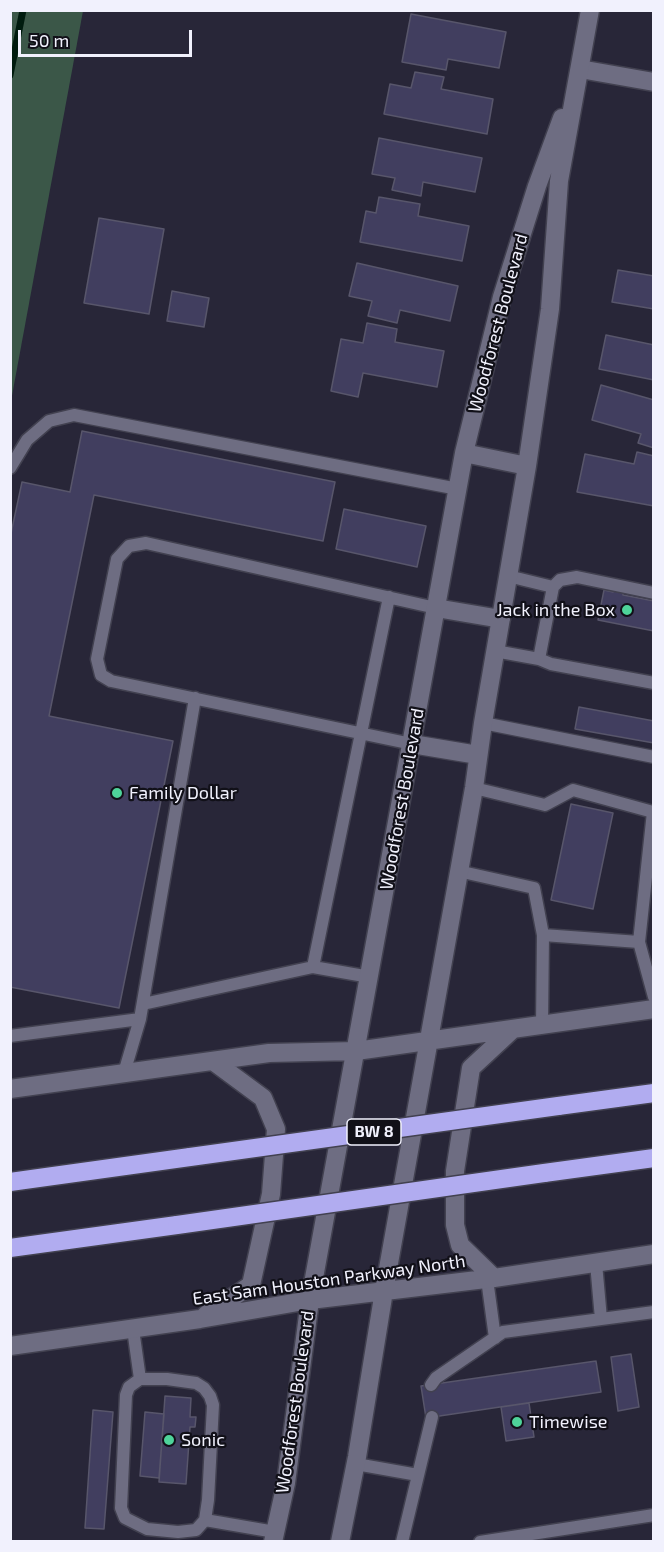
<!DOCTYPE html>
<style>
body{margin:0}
#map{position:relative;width:664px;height:1552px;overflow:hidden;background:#282638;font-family:"Exo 2",sans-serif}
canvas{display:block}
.frame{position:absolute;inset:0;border:12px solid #f1f1fd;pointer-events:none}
.scale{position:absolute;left:18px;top:30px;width:174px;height:27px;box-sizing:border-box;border:3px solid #f1f1fd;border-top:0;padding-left:8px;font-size:18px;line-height:21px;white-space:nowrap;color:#f1f1fd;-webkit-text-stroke:4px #111018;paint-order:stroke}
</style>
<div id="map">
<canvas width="664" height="1552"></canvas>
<div class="frame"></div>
<div class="scale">50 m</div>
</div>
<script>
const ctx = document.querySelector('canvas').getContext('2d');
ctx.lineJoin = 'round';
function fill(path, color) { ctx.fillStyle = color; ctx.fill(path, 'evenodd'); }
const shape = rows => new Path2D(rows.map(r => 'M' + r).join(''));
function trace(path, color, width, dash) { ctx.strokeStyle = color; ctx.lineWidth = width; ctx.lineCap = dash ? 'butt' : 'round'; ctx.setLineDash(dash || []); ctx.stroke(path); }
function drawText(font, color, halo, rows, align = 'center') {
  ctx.font = font + ' "Exo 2",sans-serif'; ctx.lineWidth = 4.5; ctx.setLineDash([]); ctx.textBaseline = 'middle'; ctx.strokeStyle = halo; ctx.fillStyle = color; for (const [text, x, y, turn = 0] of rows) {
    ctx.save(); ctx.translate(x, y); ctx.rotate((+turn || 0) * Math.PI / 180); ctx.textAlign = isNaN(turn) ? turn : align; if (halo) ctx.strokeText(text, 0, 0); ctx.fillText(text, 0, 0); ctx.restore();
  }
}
fill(shape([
 [11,10,83,11,11,401,10,11]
]), '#3b5748');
trace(shape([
 [10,75,23,10]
]), '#001b0e', 7);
const building = shape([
 [411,14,506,32,499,68,448,59,446,70,402,62,411,14],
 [415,72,444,77,441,89,493,99,487,134,384,114,390,84,411,88,415,72],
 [379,138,482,158,475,192,423,182,421,196,392,190,395,178,372,174,379,138],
 [379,197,420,204,418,216,469,226,462,261,360,242,366,211,376,213,379,197],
 [99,218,164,229,149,314,84,303,99,218],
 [357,263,458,286,450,321,400,310,397,323,368,316,372,301,349,296,357,263],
 [618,270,654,276,654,309,612,302,618,270],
 [172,291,209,298,204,327,167,321,172,291],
 [367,323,397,329,395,342,444,351,437,387,363,373,358,397,331,391,341,339,363,343,367,323],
 [606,335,654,345,654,380,599,369,606,335],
 [601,385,654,400,654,448,638,443,641,434,592,420,601,385],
 [82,431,335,482,323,541,94,495,49,716,173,741,119,1008,10,987,10,538,22,482,70,492,82,431],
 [637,452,654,456,654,506,577,492,585,454,634,464,637,452],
 [344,509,426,526,417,567,336,549,344,509],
 [614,589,623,590,623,595,654,601,654,631,598,620,604,590,613,592,614,589],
 [579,707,654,721,654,743,575,729,579,707],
 [571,804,613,813,593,909,551,900,571,804],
 [631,1354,639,1407,618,1411,611,1357,631,1354],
 [596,1361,601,1392,426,1418,421,1386,596,1361],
 [165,1396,191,1398,190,1417,196,1417,195,1427,190,1427,186,1484,159,1482,165,1396],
 [529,1403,534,1437,506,1441,501,1407,529,1403],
 [93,1410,113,1412,104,1529,85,1528,93,1410],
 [145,1412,164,1414,159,1478,140,1476,145,1412]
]);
fill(building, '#413e5f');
trace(building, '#58566b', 1.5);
const lane = shape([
 [10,468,27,440,49,421,74,415,458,489],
 [553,587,560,580,577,577,654,593],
 [495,651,539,659,553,587,508,576],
 [539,659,551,664,654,683],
 [483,723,654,757],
 [412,744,111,681,101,675,97,659,117,559,129,546,146,543,436,608],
 [474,788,545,805,573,790,653,812,639,942,654,997],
 [458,871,534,888,543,935,542,1025],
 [543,935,639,942],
 [313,967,389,597],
 [143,1004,313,967,370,977],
 [10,1036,140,1019],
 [124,1073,140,1019,195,698],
 [596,1263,601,1319],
 [487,1279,495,1338],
 [133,1329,140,1379],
 [140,1379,167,1379,196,1383,204,1388,210,1396,213,1405,208,1500,205,1520,196,1530,178,1532,147,1529,125,1518,121,1508,126,1395,129,1387,140,1379],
 [431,1385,436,1378,503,1332,654,1312],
 [356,1464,418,1475],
 [205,1520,275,1532],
 [402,1542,432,1417],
 [480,1542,654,1515]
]);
const street = shape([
 [580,69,654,82]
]);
const secondary = shape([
 [464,453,527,466],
 [436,608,501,619],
 [412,744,478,755],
 [10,1089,269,1053,356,1051,654,1009],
 [494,1278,460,1245,455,1225,455,1171,471,1068,513,1029],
 [206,1315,251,1285,271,1194,276,1129,263,1098,213,1061],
 [10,1346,200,1319,310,1300,494,1278,654,1254],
 [273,1542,286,1483,310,1300,464,453,502,297,537,186,562,118],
 [340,1542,357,1457,384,1291,474,788,483,723,527,466,550,309,559,181,590,10]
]);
const highway = shape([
 [558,1106,654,1093],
 [544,1173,654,1158],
 [10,1182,190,1157],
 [10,1248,177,1225]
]);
trace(lane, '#424150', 15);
trace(street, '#424150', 21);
trace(secondary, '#424150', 21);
trace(highway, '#424150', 21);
trace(lane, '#6e6d82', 12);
trace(street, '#6e6d82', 18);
trace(secondary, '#6e6d82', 18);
trace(highway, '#b1acf0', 18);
const highwayBridge = shape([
 [190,1157,558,1106],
 [177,1225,544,1173]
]);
trace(highwayBridge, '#424150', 21, []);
trace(highwayBridge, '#b1acf0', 18);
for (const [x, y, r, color] of [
 [627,610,6,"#4ed39a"],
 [117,793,6,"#4ed39a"],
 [517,1422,6,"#4ed39a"],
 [169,1440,6,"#4ed39a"]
]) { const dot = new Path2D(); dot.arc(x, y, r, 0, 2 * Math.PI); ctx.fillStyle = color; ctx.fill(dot); trace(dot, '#111018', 2); }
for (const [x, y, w] of [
 [374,1132,54]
]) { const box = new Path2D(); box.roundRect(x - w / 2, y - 13, w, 26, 4.5); ctx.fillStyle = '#111018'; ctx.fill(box); trace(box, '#f1f1fd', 1.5); }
drawText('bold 16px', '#f1f1fd', null, [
 ["BW 8",374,1132]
]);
drawText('18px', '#f1f1fd', '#111018', [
 ["Woodforest Boulevard",498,323,-75],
 ["Woodforest Boulevard",402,799,-80],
 ["East Sam Houston Parkway North",329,1280,-8],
 ["Woodforest Boulevard",295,1402,-82]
]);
drawText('18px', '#f1f1fd', '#111018', [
 ["Jack in the Box",615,610,"right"],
 ["Family Dollar",129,793],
 ["Timewise",529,1422],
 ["Sonic",181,1440]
], 'left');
</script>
